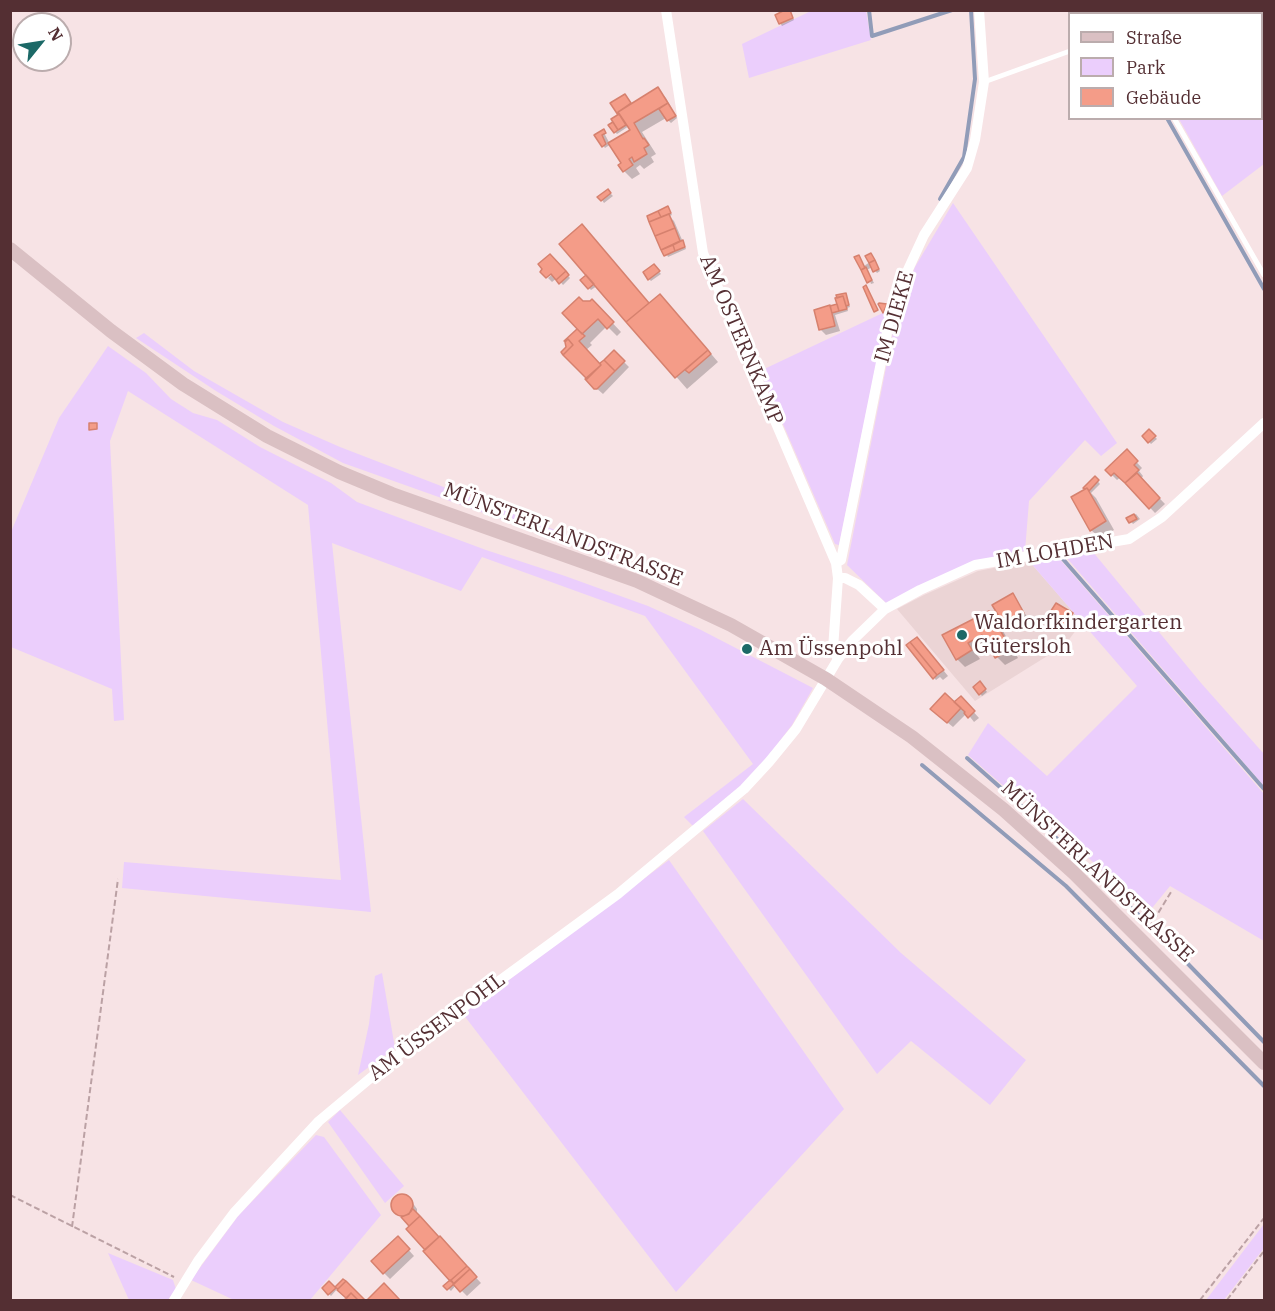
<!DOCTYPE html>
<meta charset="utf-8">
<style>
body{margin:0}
#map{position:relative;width:1275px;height:1311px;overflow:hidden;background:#f7e3e5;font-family:"IBM Plex Serif",serif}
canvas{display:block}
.frame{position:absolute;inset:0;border:12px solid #542f33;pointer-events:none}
.legend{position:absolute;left:1068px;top:12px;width:195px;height:108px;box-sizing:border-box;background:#fff;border:2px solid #bbacad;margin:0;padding:8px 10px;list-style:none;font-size:18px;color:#542f33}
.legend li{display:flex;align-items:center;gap:12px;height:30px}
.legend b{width:30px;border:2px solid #bbacad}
.north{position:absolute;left:12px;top:12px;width:60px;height:60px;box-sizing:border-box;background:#fff;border:2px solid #bbacad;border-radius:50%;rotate:60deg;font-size:16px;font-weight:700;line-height:24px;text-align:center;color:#542f33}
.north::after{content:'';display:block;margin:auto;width:21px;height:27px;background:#1c6967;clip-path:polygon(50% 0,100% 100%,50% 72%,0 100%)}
</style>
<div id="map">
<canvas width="1275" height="1311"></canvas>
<div class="frame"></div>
<ul class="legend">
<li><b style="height:8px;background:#dac0c3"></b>Straße</li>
<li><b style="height:16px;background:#ebcefc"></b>Park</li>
<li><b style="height:16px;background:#f49c88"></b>Gebäude</li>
</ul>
<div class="north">N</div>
</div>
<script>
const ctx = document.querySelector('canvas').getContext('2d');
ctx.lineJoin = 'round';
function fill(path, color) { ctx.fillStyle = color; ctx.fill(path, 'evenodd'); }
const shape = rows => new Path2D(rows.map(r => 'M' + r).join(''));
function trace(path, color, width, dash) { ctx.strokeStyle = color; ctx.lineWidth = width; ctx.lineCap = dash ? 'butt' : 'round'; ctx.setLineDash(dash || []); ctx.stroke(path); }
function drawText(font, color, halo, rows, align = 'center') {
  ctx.font = font + ' "IBM Plex Serif",serif'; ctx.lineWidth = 6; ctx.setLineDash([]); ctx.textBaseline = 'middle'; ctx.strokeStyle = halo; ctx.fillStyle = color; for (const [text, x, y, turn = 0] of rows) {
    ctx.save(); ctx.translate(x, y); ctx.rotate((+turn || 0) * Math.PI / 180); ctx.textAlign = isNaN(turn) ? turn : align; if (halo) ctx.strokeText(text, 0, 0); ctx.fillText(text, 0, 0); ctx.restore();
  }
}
fill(shape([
 [1029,561,1082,622,1065,645,975,701,897,609,924,595,978,571]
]), '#ebd4d5');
fill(shape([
 [1190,10,1258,10,1260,13,1183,13],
 [811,11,866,11,871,40,749,78,742,44],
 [1262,15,1264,19,1264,85,1262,83],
 [1262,91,1264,93,1264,164,1222,196,1179,119,1262,118],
 [953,203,1117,443,1101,456,1085,440,1029,501,1025,551,972,562,886,603,847,565,896,317,915,267],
 [887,311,839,545,835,544,760,371],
 [144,333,194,371,283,422,340,447,607,550,613,559,343,463,274,426,216,391,136,338],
 [108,346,146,373,171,399,193,413,217,420,260,447,331,483,357,502,486,550,565,576,648,606,701,630,813,688,792,725,753,776,693,826,684,817,753,764,645,616,482,557,461,591,332,543,371,912,122,888,124,862,341,880,308,505,128,391,110,441,124,720,114,721,112,689,11,647,11,532,59,418],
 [1093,552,1201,683,1264,754,1264,786,1066,557],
 [1057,556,1264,794,1264,941,1170,886,1148,913,1025,799,1022,802,968,755,988,723,1047,776,1137,686,1029,561],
 [743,799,901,953,1026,1060,990,1105,911,1041,877,1074,703,831],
 [669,860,844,1109,676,1292,463,1014],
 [382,973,395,1048,358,1075,369,1024,375,976],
 [340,1110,404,1186,385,1203,328,1122],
 [316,1135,324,1137,381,1215,310,1300,234,1300,191,1280,238,1216],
 [1264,1224,1264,1248,1224,1300,1206,1300],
 [108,1253,173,1280,176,1289,168,1300,129,1300]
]), '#ebcefc');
fill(shape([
 [791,13,794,20,782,26,780,23],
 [658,89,666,98,677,118,671,123,666,118,642,132,656,154,651,157,654,162,644,169,640,165,636,168,640,174,632,179,624,171,623,164,611,144,605,148,596,136,603,131,610,144,632,131,629,126,617,134,615,132,615,123,613,120,620,115,617,112,627,98,632,105],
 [608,191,613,196,604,203,600,197],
 [668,208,672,215,669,216,674,221,686,249,668,257,649,216],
 [593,238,650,304,671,307,718,362,687,389,597,286,591,290,582,280,590,282],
 [550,256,570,278,563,285,557,278,552,282,548,278,557,270],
 [873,257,880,271,877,273,872,267,867,270,874,283,871,284,864,266,870,262],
 [656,268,661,274,651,281,649,279],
 [845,294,850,307,847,308,848,311,835,315,840,331,826,335,820,329,816,311,839,305],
 [592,301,621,332,617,336,607,326,590,343,592,345,586,350,600,365,614,352,629,367,603,394,587,380,568,347,569,338,579,329,582,302],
 [1149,431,1157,439,1151,444,1144,436],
 [1127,452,1142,468,1139,471,1143,476,1141,479,1165,504,1155,513,1121,477,1117,480,1107,470],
 [1095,478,1100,484,1091,493,1096,498,1114,530,1100,538,1091,530,1081,493],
 [1136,514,1140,519,1133,524,1128,518],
 [1012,595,1028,618,1003,631,1018,658,1005,665,997,657,989,644,975,652,980,659,965,667,957,659,989,612,998,621,1002,619],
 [1072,614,1077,620,1070,631,1066,629,1065,631,1049,622],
 [922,644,948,676,943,680,940,677,936,680,908,646],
 [980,683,987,692,982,696,975,687],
 [961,698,979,718,974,722,967,713,953,727,937,714],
 [399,1196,406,1197,412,1202,417,1209,417,1215,481,1283,467,1296,456,1285,451,1291,446,1286,452,1280,411,1226,393,1208,393,1201],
 [398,1238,414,1256,390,1279,373,1262],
 [343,1281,351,1289,363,1300,345,1300,348,1298,338,1288,331,1296,324,1288,335,1289]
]), '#0003');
trace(shape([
 [869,10,872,36,952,10],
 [1262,88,1264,90],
 [1167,118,1264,289],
 [940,199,964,157,975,79,971,10],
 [1062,558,1264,789],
 [967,758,1036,819,1144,920],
 [922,765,1066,886,1264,1086],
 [1155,930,1264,1042]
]), '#919cb8', 4);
const building = shape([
 [785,10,790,10,793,18,779,24,775,15,785,10],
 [658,87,668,103,634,123,643,139,644,138,649,145,644,148,647,154,634,162,632,157,629,159,633,165,623,172,618,165,621,163,608,143,630,130,618,112,658,87],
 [625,94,631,103,618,112,618,115,610,103,625,94],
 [668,103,676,116,667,121,659,109,668,103],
 [619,114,626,125,618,130,611,119,619,114],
 [613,122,618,130,614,133,608,125,613,122],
 [604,129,606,133,602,135,606,144,602,147,594,135,604,129],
 [608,189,611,193,601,201,597,197,608,189],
 [668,206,671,213,661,217,658,211,668,206],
 [658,211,661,217,649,222,647,216,658,211],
 [669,214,675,228,655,236,649,222,669,214],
 [582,224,649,303,626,322,559,244,582,224],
 [675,228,680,241,661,250,655,236,675,228],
 [683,240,685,247,675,251,673,245,683,240],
 [673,245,675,251,664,256,661,250,673,245],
 [871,253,875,260,869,263,865,256,871,253],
 [550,254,566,271,556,280,551,274,546,278,540,272,542,269,538,264,550,254],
 [859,255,865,268,861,270,854,257,859,255],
 [875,260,879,269,873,272,869,263,875,260],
 [654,264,660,271,648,280,643,272,654,264],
 [866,267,872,280,867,283,861,270,866,267],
 [566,271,569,275,559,284,556,280,566,271],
 [586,275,594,284,588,289,580,280,586,275],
 [866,285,878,310,874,312,863,287,866,285],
 [846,293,849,305,846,306,843,296,837,298,836,295,846,293],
 [660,294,708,350,675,378,626,322,660,294],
 [843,296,847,309,839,311,835,298,843,296],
 [579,297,583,301,590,301,592,299,614,322,607,329,598,319,582,334,562,313,579,297],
 [879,303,887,304,883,313,878,304,879,303],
 [837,304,839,311,832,313,830,306,837,304],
 [830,305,835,326,819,330,814,310,830,305],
 [577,329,585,336,579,341,601,365,587,379,563,355,573,345,568,339,564,341,577,329],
 [568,339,573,345,563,355,561,352,566,347,565,342,568,339],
 [614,350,625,361,615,371,604,360,614,350],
 [708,350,711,354,689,373,685,370,708,350],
 [604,360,615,371,597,389,594,389,585,379,601,365,600,363,604,360],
 [89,423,97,423,97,429,89,430,89,423],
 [1149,429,1156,436,1148,443,1142,436,1149,429],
 [1127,449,1138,461,1134,465,1139,470,1125,483,1114,473,1111,476,1105,470,1127,449],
 [1137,473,1160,498,1149,509,1125,483,1137,473],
 [1095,476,1099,480,1089,491,1087,488,1085,489,1083,488,1095,476],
 [1087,488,1106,521,1090,531,1071,497,1087,488],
 [1134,514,1137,519,1129,523,1126,518,1134,514],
 [1013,593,1024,613,998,626,995,621,1000,618,992,605,1013,593],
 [1056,603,1073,613,1064,627,1047,617,1056,603],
 [989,611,1011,649,995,658,982,635,968,643,972,650,956,660,942,635,989,611],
 [1047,617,1064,627,1062,630,1045,620,1047,617],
 [917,637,944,670,937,675,910,642,917,637],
 [910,642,937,675,933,679,906,645,910,642],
 [980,681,986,689,979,695,973,687,980,681],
 [945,693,961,708,947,723,930,709,945,693],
 [961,696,975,711,968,718,964,713,965,712,954,702,961,696],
 '391 1205a11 11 0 1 1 22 0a11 11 0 1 1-22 0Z',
 [412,1208,420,1216,409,1226,401,1217,409,1214,412,1208],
 [420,1216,439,1237,425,1250,406,1229,420,1216],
 [398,1236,410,1249,383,1274,371,1261,398,1236],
 [440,1236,467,1266,450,1281,423,1251,440,1236],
 [467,1266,470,1269,454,1284,451,1280,467,1266],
 [470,1269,477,1277,460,1292,453,1284,470,1269],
 [343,1279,346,1281,338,1289,335,1287,343,1279],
 [450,1280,454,1284,447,1290,443,1286,450,1280],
 [329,1281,336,1288,328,1295,322,1288,329,1281],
 [346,1281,365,1300,358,1300,351,1293,346,1298,337,1290,346,1281],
 [384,1283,400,1300,367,1300,384,1283],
 [351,1293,358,1300,343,1300,346,1299,351,1293]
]);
fill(building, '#f49c88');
trace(building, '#d6816e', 1.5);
trace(shape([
 [1149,928,1171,892],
 [10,1195,174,1277],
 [72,1227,118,879],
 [1200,1300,1264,1218],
 [1227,1300,1264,1251]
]), '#bba1a4', 2, [6, 3]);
trace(shape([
 [984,82,1070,51],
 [1174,118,1264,275]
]), '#fff', 5);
trace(shape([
 [666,10,703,253,836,563,838,578,833,649,838,659],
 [836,563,841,560,890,318,899,289,924,235,967,168,975,140,984,82,979,10],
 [838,578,845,578,859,585,885,609],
 [174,1300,198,1261,234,1213,319,1121,398,1055,618,894,744,789,769,762,796,729,838,659,852,641,885,609,920,590,975,565,1129,539,1162,517,1264,423]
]), '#fff', 10);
trace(shape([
 [10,249,111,331,183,384,267,436,339,472,392,494,637,581,731,625,826,679,912,737,1004,810,1074,873,1264,1063]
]), '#dac0c3', 14);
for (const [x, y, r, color] of [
 [962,635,6,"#1c6967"],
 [747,649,6,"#1c6967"]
]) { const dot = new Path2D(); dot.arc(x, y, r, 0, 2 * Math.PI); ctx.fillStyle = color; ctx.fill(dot); trace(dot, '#fff', 2); }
drawText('21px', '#542f33', '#fff', [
 ["IM DIEKE",895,317,-74],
 ["AM OSTERNKAMP",741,340,67],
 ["MÜNSTERLANDSTRASSE",563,535,21],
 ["IM LOHDEN",1055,552,-10],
 ["MÜNSTERLANDSTRASSE",1097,872,43],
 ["AM ÜSSENPOHL",437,1027,-37]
]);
drawText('21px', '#542f33', '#fff', [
 ["Waldorfkindergarten",974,623],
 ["Gütersloh",974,647],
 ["Am Üssenpohl",759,649]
], 'left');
</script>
